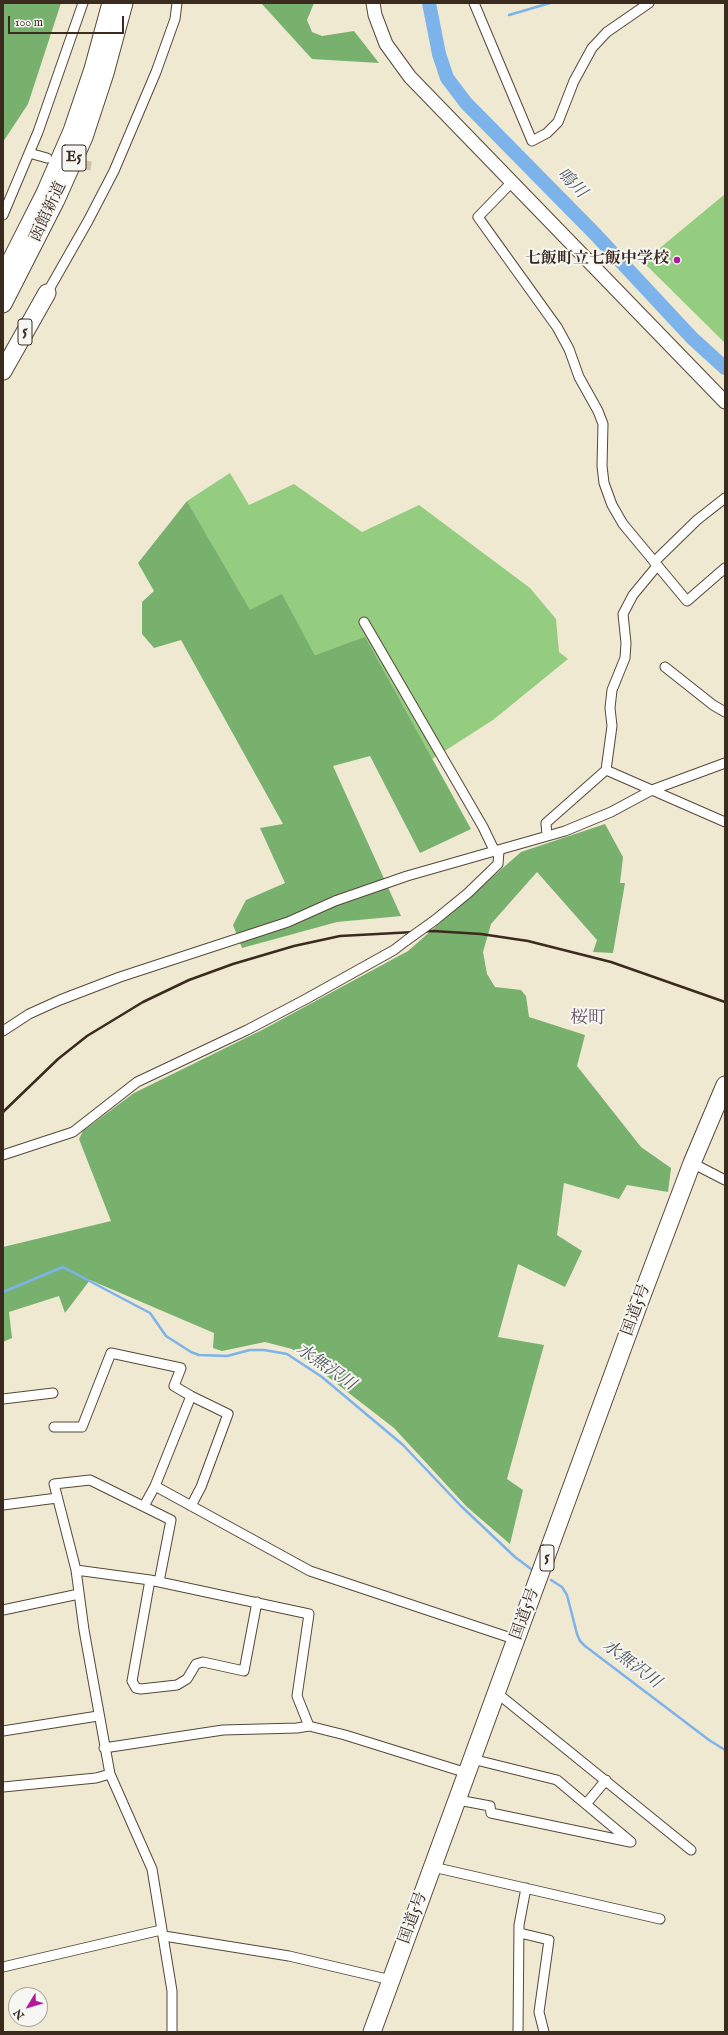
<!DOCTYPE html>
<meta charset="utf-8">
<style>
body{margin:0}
#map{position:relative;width:728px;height:2035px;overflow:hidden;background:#efe9d2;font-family:"IM FELL English",serif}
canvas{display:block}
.frame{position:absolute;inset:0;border:4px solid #3b2a1e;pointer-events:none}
.north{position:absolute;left:8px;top:1987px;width:40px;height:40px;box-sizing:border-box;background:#f6f6f2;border:1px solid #aba49d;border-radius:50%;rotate:232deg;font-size:11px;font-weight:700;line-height:16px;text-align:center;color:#3b2a1e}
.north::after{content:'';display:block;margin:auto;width:14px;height:18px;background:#b5179e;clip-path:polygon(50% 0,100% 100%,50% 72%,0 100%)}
.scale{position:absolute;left:8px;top:16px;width:116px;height:18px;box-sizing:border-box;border:2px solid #3b2a1e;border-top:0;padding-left:5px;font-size:12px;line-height:14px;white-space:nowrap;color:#3b2a1e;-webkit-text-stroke:3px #f6f6f2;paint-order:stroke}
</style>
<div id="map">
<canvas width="728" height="2035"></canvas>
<div class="frame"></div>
<div class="north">N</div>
<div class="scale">100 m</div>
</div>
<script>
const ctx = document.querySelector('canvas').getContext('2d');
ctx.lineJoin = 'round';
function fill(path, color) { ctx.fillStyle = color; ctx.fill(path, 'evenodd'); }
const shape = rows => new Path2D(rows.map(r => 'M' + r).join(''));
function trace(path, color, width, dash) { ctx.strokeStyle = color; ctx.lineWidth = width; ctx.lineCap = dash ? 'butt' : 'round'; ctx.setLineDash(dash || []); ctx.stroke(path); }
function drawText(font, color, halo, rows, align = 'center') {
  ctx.font = font + ' "IM FELL English","Noto Serif JP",serif'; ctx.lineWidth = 4; ctx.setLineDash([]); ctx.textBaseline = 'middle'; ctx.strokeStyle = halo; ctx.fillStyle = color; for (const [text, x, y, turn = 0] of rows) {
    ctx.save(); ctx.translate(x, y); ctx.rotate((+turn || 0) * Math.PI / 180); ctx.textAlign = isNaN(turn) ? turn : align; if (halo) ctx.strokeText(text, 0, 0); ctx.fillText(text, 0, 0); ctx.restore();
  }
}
fill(shape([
 [725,194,725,343,643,262],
 [230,473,249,505,294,484,362,532,419,505,530,588,556,619,559,652,568,659,493,720,432,759,365,638,315,655,282,595,250,611,187,501]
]), '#95cd80');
fill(shape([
 [3,3,61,3,28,104,3,142],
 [261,3,314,3,307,20,312,32,322,36,354,31,379,63,312,59],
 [187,501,250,610,282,594,315,655,365,637,471,829,420,853,370,756,333,766,401,916,337,922,242,948,233,925,246,900,285,883,260,828,283,824,181,640,154,648,142,634,142,602,154,591,138,563],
 [605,824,623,857,620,883,625,883,613,953,593,952,597,940,537,872,491,924,483,952,487,974,495,987,521,990,526,996,529,1017,585,1035,577,1066,641,1147,671,1168,668,1192,627,1185,619,1199,564,1183,557,1235,582,1251,565,1287,518,1264,498,1337,544,1345,507,1479,523,1490,510,1544,467,1507,394,1428,292,1349,265,1342,222,1351,213,1348,214,1333,90,1280,65,1313,59,1296,9,1312,12,1338,3,1342,3,1247,111,1221,79,1139,83,1131,134,1093,262,1030,408,951,521,852]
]), '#78b06e');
trace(shape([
 [509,15,550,3],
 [3,1292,63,1267,150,1313,166,1336,191,1352,199,1355,227,1356,250,1350,264,1350,287,1354,322,1377,403,1445,461,1506,515,1557,531,1569],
 [551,1580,562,1587,567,1595,577,1634,580,1641,585,1646,709,1740,725,1750]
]), '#7cb3eb', 2.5);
trace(shape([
 [429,3,439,54,447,78,466,103,596,235,692,338,725,368]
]), '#7cb3eb', 14);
trace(shape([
 [70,163,91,166]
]), '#cbc3ae', 9, [9, 4.5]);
const street = shape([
 [474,3,532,141,547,133,558,122,574,81,592,48,607,32,649,3],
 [29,153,47,158],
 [512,182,478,217,557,327,569,349,579,377,598,411,603,424,602,466,604,483,612,505,623,524,687,601,725,568],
 [3,215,38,132,83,3],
 [47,293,88,221,114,171,156,72,175,19,177,3],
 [654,562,697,520,725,498],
 [364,622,483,827,495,852],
 [665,667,713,705,725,712],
 [606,770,725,822],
 [547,836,546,823,606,770,612,726,610,708,612,690,625,658,626,643,623,614,633,595,657,566],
 [435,920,468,893,498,864,499,851],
 [3,1031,29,1014,60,1000,120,977,288,922,335,901,407,876,565,831,611,812,652,790,725,763],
 [3,1155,73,1132,137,1082,247,1030,306,999,394,950,407,940],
 [692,1163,725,1180],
 [3,1399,53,1393],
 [54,1427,82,1427,111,1353,181,1368,174,1386,191,1396],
 [155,1486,310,1571,517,1640],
 [3,1505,57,1498],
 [144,1506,155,1486,191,1396,228,1414,201,1487,191,1506],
 [76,1570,150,1580,309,1614,297,1696,309,1726],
 [150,1580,132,1681,136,1688,141,1689,177,1685,187,1679,196,1664,203,1662,244,1671,257,1602],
 [159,1582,171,1520,90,1480,54,1484,76,1570,84,1630,110,1774,152,1869,172,1991,172,2032],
 [3,1610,79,1594],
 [497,1693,691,1850],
 [3,1731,98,1716],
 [104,1748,223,1730,297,1728,309,1726,345,1735,467,1773],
 [472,1759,557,1780,631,1842],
 [3,1787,96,1778,110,1774],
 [458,1800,490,1806,491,1813,630,1842],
 [586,1804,606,1780],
 [433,1867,660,1919],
 [520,1933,549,1940,539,2012,544,2032],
 [164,1936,289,1956,391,1980],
 [3,1967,161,1930],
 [518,2032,519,1925,526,1888]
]);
const secondary = shape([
 [373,3,375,15,386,44,410,77,725,402]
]);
const highway = shape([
 [3,276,45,193,72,131,93,69,111,3],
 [3,304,56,200,84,137,105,73,124,3],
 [3,371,47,293],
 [372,2032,638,1306,692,1163,725,1085]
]);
trace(street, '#564739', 11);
trace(secondary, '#564739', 15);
trace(highway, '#564739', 19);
trace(street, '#fff', 9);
trace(secondary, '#fff', 13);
trace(highway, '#fff', 17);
trace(shape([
 [3,1112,58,1059,87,1036,143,1002,189,980,233,964,294,946,340,936,433,931,481,934,528,941,611,962,725,1002]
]), '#3b2a1e', 2.5);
const streetBridge = shape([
 [407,940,435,920]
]);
trace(streetBridge, '#564739', 11, []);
trace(streetBridge, '#fff', 9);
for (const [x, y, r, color] of [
 [677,260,4,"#b5179e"]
]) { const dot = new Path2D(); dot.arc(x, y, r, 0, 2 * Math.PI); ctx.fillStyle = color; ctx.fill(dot); trace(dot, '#f6f6f2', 1.5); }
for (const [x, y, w] of [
 [74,158,24],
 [25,332,14],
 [547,1558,14]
]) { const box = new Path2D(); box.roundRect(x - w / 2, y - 13, w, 26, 3); ctx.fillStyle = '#f6f6f2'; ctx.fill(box); trace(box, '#3b2a1e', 1); }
drawText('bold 15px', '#3b2a1e', null, [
 ["E5",74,158],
 ["5",25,332],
 ["5",547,1558]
]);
drawText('16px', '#3b2a1e', '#f6f6f2', [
 ["函館新道",49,212,-65],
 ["国道5号",637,1310,-70],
 ["国道5号",526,1614,-70],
 ["国道5号",414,1918,-70]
]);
drawText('bold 16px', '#3b2a1e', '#f6f6f2', [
 ["七飯町立七飯中学校",669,260]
], 'right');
drawText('italic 17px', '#4e535c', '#f6f6f2', [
 ["鳴川",571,184,45],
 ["水無沢川",325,1368,35],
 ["水無沢川",631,1665,37]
]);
drawText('18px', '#6e5869', '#f6f6f2', [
 ["桜町",588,1019]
]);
</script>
